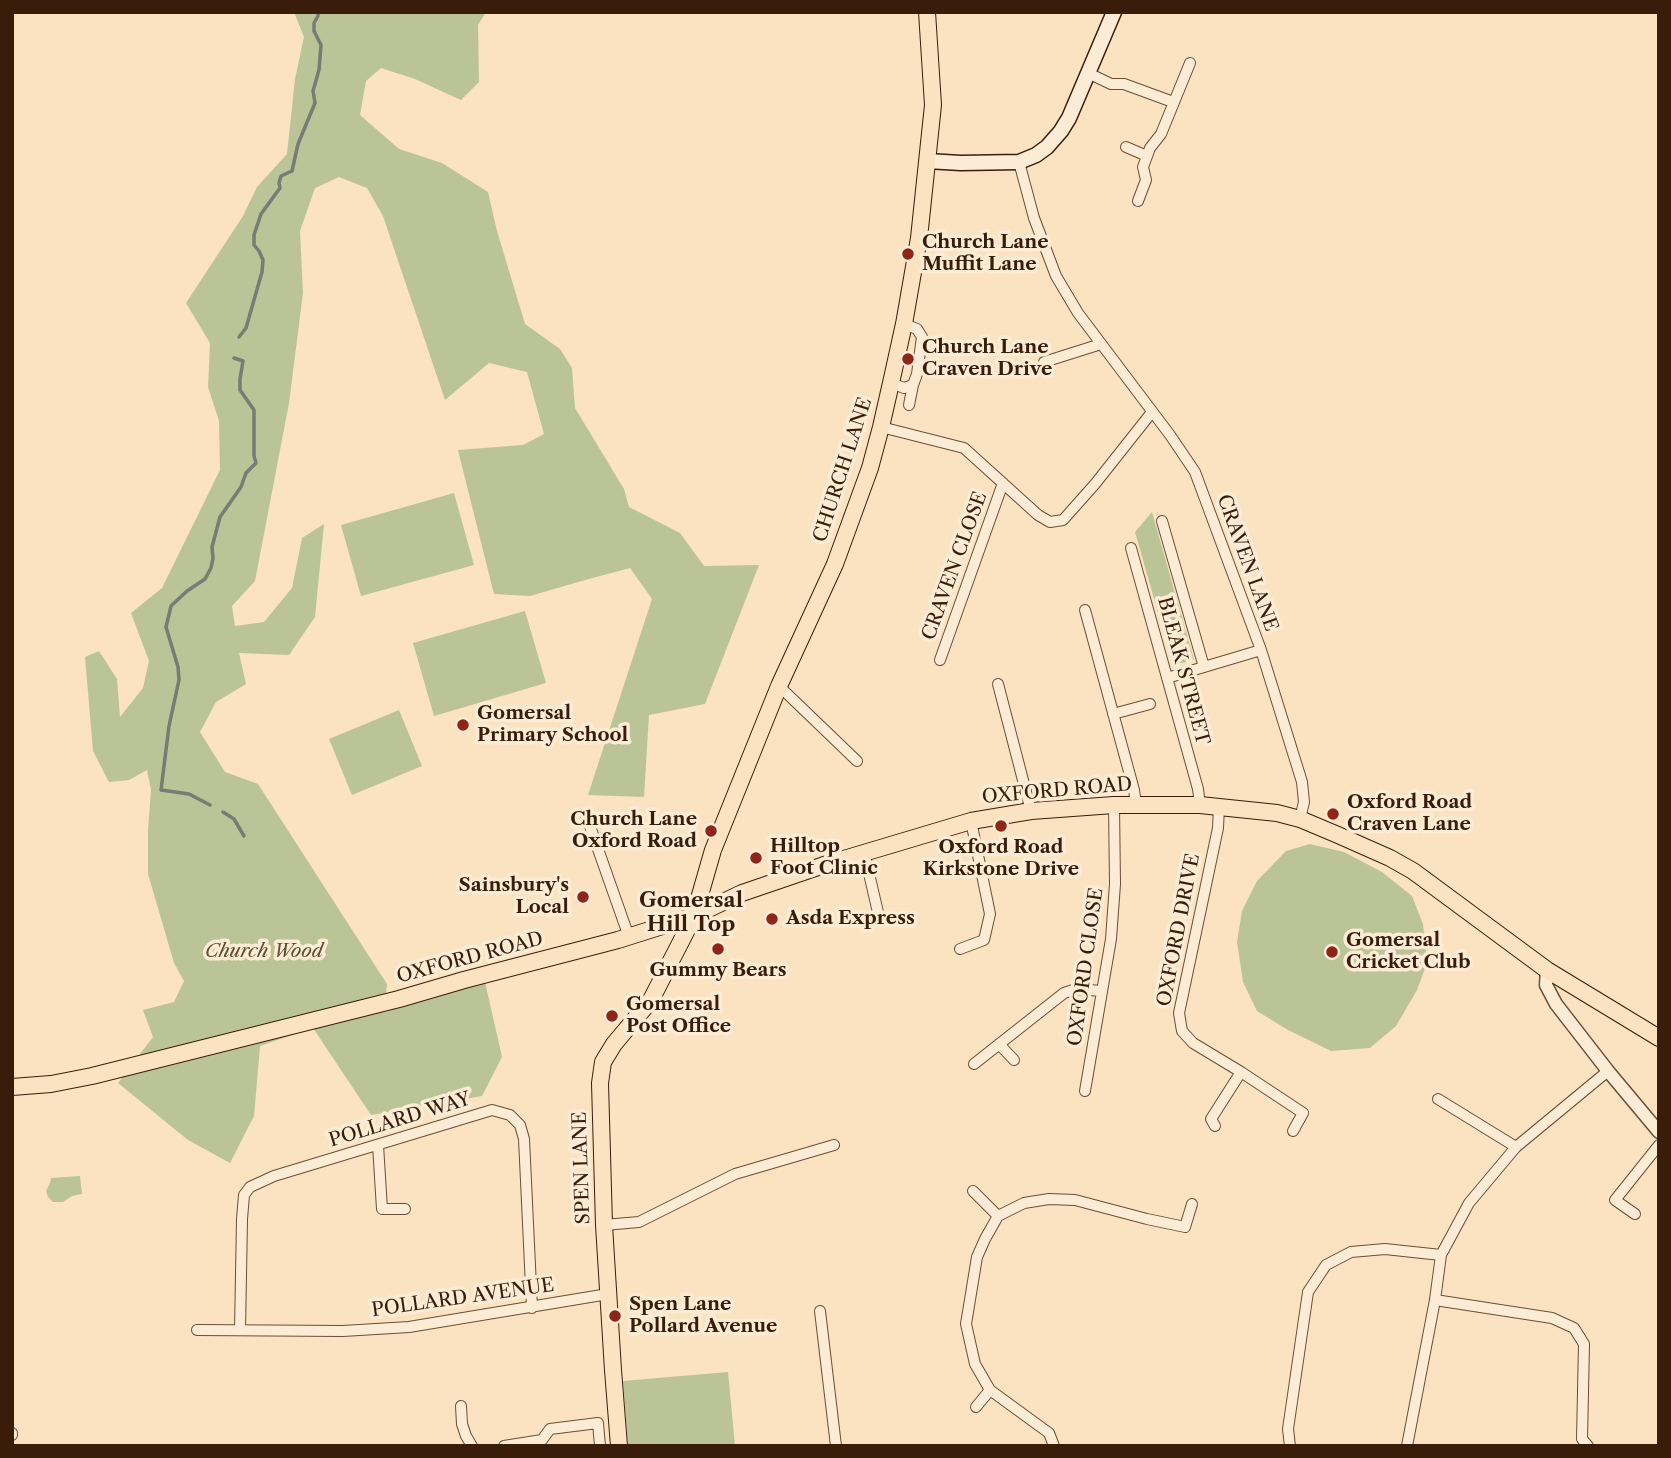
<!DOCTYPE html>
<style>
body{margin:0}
#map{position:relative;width:1671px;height:1458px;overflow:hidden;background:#fbe2c0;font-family:"Libre Caslon Text",serif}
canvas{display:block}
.frame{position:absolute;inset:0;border:14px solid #391d0a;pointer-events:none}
</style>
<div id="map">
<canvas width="1671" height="1458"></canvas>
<div class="frame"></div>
</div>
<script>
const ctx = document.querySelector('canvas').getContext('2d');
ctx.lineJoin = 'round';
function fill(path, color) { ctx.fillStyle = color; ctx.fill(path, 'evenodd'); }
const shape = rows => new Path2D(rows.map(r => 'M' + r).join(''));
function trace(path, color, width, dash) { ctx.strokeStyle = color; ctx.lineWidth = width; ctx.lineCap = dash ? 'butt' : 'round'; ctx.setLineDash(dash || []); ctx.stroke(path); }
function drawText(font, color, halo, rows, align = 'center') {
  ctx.font = font + ' "Libre Caslon Text",serif'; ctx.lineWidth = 7; ctx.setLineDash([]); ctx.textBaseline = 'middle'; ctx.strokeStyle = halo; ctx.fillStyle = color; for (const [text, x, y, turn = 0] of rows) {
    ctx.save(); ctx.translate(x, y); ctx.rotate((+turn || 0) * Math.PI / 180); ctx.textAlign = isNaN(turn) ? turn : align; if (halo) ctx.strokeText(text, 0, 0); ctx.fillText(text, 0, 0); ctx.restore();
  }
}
fill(shape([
 [294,12,486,12,478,25,479,82,461,100,415,79,381,68,366,81,360,115,399,149,442,163,488,192,497,231,525,324,560,349,572,368,575,408,624,489,629,507,680,533,704,566,759,565,705,704,649,715,644,797,588,795,652,599,630,568,585,580,530,596,494,594,458,450,523,445,544,434,527,372,489,363,445,400,383,216,367,188,339,177,315,188,300,231,303,293,289,403,255,581,232,606,235,626,264,622,292,588,302,538,324,524,315,617,289,655,239,653,246,684,216,702,200,732,225,772,258,784,387,984,384,1012,485,982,502,1057,482,1096,371,1115,313,1028,260,1046,254,1116,230,1163,188,1140,118,1083,153,1037,143,1010,174,1002,184,981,174,963,148,874,148,830,151,790,147,770,129,780,109,782,93,751,85,657,99,651,117,679,120,717,143,688,149,661,131,613,162,588,220,470,219,421,208,387,210,343,186,303,243,216,257,187,287,154,295,79,304,37],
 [454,493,474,565,361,596,341,525],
 [1152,512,1194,660,1173,665,1135,532],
 [525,611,546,683,434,716,413,643],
 [399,710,422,766,352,795,329,739],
 [1310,844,1344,852,1382,872,1412,896,1423,924,1427,963,1417,990,1396,1026,1370,1048,1331,1051,1288,1030,1257,1011,1243,982,1237,942,1242,911,1257,881,1286,851],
 [80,1176,82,1194,72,1196,63,1202,53,1202,48,1197,46,1191,50,1183,51,1178],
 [728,1372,735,1446,628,1446,623,1381]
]), '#bac496');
trace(shape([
 [239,337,246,328,262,272,263,260,259,251,254,245,254,235,261,214,280,188,279,183,281,176,292,171,298,144,315,103,313,91,319,70,321,45,314,31,314,23,318,16,318,12],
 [210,805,189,794,161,790,169,726,179,680,178,667,166,627,171,606,187,591,205,579,211,568,213,558,212,547,220,517,241,487,246,473,256,463,254,456,254,410,240,390,240,379,243,361,234,358],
 [223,812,234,819,244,836]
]), '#777c74', 3.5);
const minor = shape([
 [1088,73,1111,84,1124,84,1173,102],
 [1126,147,1147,156],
 [1019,162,1034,218,1056,276,1078,313,1170,435,1195,472,1261,650,1302,782,1304,802,1300,819],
 [1138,201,1146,180,1143,167,1150,148,1161,134,1190,63],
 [1044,362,1101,344],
 [891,383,904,388,913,385,917,374,922,337,917,329,904,324],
 [909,405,913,385],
 [881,427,964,448,1038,515,1050,522,1063,520,1095,484,1152,412],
 [1162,521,1204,667],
 [1131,548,1198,789,1200,805],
 [1085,610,1134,790,1136,804],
 [940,660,1003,483],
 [1167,678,1261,650],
 [998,684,1031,811],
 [779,686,857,761],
 [1113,714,1150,704],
 [1219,806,1218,828,1179,1013,1182,1031,1193,1043,1241,1072,1303,1113,1293,1131],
 [586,815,629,937],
 [864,852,880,921],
 [960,949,984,940,990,914,971,821],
 [999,1044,1014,1060],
 [974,1064,1064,993,1076,989,1102,991],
 [1085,1091,1111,939,1115,884,1114,805],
 [1438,1099,1516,1147],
 [1215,1126,1211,1119,1241,1072],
 [378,1145,382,1209,405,1209],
 [973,1191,998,1216],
 [1635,1214,1615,1200,1659,1145],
 [604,1225,639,1222,735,1174,834,1145],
 [1435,1300,1552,1318,1574,1328,1584,1344,1582,1439,1588,1446],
 [820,1311,836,1446],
 [197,1330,343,1331,409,1327,608,1294],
 [240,1330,242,1219,244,1195,250,1187,274,1176,492,1110,510,1115,520,1125,524,1139,532,1308],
 [461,1406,462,1424,466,1436,472,1446],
 [976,1407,990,1390],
 [12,1433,12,1435],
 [504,1446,542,1440,550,1429,598,1423,600,1446],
 [1054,1446,1049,1433,990,1390,975,1364,966,1324,977,1257,985,1239,998,1216,1024,1203,1049,1199,1075,1200,1147,1219,1185,1227,1192,1204],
 [1290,1446,1288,1429,1308,1292,1326,1265,1351,1252,1385,1249,1441,1255],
 [1407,1446,1435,1300,1441,1255,1469,1203,1516,1147,1608,1071]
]);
const tertiary = shape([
 [1547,970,1546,985,1556,1004,1608,1071,1659,1132]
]);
const secondary = shape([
 [927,161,961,163,1019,162,1036,155,1047,147,1061,131,1069,118,1114,12]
]);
const primary = shape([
 [12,1087,51,1084,92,1076,399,999,464,980,618,940,694,916,742,893,827,864,971,821,1031,811,1114,805,1200,805,1277,813,1300,819,1338,835,1390,858,1413,871,1547,970,1659,1038],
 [619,1446,613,1370,604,1225,600,1083,603,1062,614,1044,651,1000,694,916,713,850,779,686,835,564,870,468,881,427,891,383,904,324,919,238,933,105,927,12]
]);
trace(minor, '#6a4e38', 12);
trace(tertiary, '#6a4e38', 15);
trace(secondary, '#391d0a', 17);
trace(primary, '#391d0a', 18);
trace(minor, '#fcecd6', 10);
trace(tertiary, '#fcecd6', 12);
trace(secondary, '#fcecd6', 14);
trace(primary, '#fbe2c0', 16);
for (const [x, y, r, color] of [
 [908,254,7,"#8f2418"],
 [908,359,7,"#8f2418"],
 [463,725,7,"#8f2418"],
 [1333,814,7,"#8f2418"],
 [1001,826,7,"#8f2418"],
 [711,831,7,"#8f2418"],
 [756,858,7,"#8f2418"],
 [583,897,7,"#8f2418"],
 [772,919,7,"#8f2418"],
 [718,949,7,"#8f2418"],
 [1332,952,7,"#8f2418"],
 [612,1016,7,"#8f2418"],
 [615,1316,7,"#8f2418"]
]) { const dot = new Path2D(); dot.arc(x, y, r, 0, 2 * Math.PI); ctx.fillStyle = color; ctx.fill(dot); trace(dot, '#fcecd6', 2.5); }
drawText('bold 19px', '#391d0a', '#fcecd6', [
 ["Church Lane",922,243],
 ["Muffit Lane",922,265],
 ["Church Lane",922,348],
 ["Craven Drive",922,370],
 ["Gomersal",477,714],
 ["Primary School",477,736],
 ["Oxford Road",1347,803],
 ["Craven Lane",1347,825],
 ["Church Lane",697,820,"right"],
 ["Oxford Road",697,842,"right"],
 ["Hilltop",770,847],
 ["Foot Clinic",770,869],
 ["Oxford Road",1001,848,"center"],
 ["Kirkstone Drive",1001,870,"center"],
 ["Sainsbury's",569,886,"right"],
 ["Local",569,908,"right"],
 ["Asda Express",786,919],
 ["Gomersal",1346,941],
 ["Cricket Club",1346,963],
 ["Gummy Bears",718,971,"center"],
 ["Gomersal",626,1005],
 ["Post Office",626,1027],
 ["Spen Lane",629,1305],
 ["Pollard Avenue",629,1327]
], 'left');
drawText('19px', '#391d0a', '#fcecd6', [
 ["CHURCH LANE",843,470,-72],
 ["CRAVEN LANE",1247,563,70],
 ["CRAVEN CLOSE",955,566,-70],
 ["BLEAK STREET",1183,671,75],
 ["OXFORD ROAD",1057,791,-5],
 ["OXFORD DRIVE",1179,930,-79],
 ["OXFORD ROAD",470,958,-15],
 ["OXFORD CLOSE",1086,967,-82],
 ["POLLARD WAY",400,1120,-17],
 ["SPEN LANE",582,1168,-92],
 ["POLLARD AVENUE",463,1298,-8]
]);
drawText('italic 19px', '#604f34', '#fcecd6', [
 ["Church Wood",264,952]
]);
drawText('bold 21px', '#391d0a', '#fcecd6', [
 ["Gomersal",691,901],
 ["Hill Top",691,925]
]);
</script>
